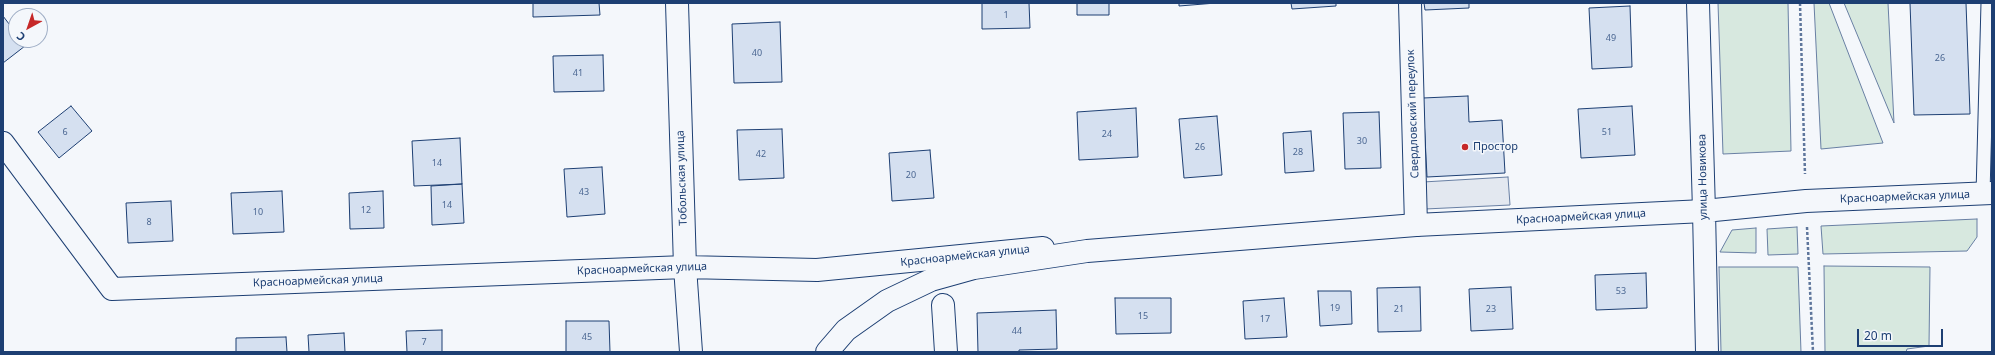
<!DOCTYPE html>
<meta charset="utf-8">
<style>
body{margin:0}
#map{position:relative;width:1995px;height:355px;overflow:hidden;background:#f4f7fb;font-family:"Noto Sans",sans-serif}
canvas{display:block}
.frame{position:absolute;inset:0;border:4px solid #1d3f73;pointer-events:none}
.north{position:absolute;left:8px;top:8px;width:40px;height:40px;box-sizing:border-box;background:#f4f7fb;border:1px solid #9eadc5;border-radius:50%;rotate:220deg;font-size:11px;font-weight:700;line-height:16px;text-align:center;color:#1d3f73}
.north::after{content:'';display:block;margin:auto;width:14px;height:18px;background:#c62828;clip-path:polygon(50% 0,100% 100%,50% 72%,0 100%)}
.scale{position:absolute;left:1857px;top:329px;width:86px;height:18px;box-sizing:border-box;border:2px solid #1d3f73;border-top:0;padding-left:5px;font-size:12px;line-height:14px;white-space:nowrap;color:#1d3f73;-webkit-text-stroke:3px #f4f7fb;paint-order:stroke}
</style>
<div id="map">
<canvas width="1995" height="355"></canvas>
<div class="frame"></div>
<div class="north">С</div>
<div class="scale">20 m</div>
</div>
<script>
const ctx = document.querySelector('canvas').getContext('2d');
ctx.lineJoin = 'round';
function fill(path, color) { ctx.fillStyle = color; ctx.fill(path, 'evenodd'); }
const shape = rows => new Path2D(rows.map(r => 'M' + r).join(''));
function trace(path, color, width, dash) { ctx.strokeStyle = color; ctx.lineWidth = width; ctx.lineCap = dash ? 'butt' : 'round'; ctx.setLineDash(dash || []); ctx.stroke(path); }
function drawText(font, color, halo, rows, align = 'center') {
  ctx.font = font + ' "Noto Sans",sans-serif'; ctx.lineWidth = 3; ctx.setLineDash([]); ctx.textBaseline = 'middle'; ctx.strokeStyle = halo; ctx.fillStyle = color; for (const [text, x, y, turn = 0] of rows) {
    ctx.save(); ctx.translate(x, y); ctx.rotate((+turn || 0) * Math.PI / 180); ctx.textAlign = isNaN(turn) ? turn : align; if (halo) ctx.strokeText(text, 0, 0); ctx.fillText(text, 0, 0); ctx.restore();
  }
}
const green = shape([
 [1718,3,1788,3,1791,151,1723,154,1718,3],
 [1814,3,1829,3,1883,143,1821,149,1814,3],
 [1844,3,1888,3,1894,123,1844,3],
 [1977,219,1977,237,1967,251,1823,254,1821,226,1977,219],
 [1797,227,1798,254,1768,255,1767,229,1797,227],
 [1756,228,1756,253,1720,252,1732,230,1756,228],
 [1824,266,1930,267,1929,346,1907,349,1906,352,1825,352,1824,266],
 [1719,267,1798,267,1801,352,1721,352,1719,267]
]);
fill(green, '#d7e8df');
trace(green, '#687fa3', 1);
const parking = shape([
 [1508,177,1510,205,1425,209,1423,182,1508,177]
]);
fill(parking, '#e3e8f0');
trace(parking, '#687fa3', 1);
const building = shape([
 [533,3,599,3,600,15,533,17,533,3],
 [982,3,1029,3,1030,28,982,29,982,3],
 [1077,3,1109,3,1109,15,1077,15,1077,3],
 [1179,3,1216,3,1179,6,1179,3],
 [1291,3,1336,3,1336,6,1292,9,1291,3],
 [1424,3,1469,3,1469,8,1425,10,1424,3],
 [1910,3,1966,3,1970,114,1914,115,1910,3],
 [1630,6,1632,67,1592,69,1589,8,1630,6],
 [3,16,16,33,16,40,21,40,25,46,3,63,3,16],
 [780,22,782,82,734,83,732,24,780,22],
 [603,55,604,91,554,92,553,56,603,55],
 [1468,96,1469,122,1502,120,1505,173,1427,177,1423,98,1468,96],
 [71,106,92,131,59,158,38,132,71,106],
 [1632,106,1635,155,1581,158,1578,109,1632,106],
 [1136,108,1138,157,1079,160,1077,112,1136,108],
 [1379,112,1381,168,1345,169,1343,113,1379,112],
 [1217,116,1222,175,1184,178,1179,119,1217,116],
 [782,129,784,178,739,180,737,130,782,129],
 [1311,131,1314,171,1285,173,1283,133,1311,131],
 [460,138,462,184,414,186,412,141,460,138],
 [930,150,934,198,892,201,889,153,930,150],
 [602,167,605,214,567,217,564,169,602,167],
 [462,184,464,223,432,225,431,186,462,184],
 [282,191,284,232,233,234,231,193,282,191],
 [383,191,384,228,350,229,349,193,383,191],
 [171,201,173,241,128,243,126,203,171,201],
 [1646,273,1647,308,1596,310,1595,275,1646,273],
 [1420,287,1421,331,1378,332,1377,288,1420,287],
 [1511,287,1513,329,1471,331,1469,289,1511,287],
 [1318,291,1351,291,1352,324,1320,326,1318,291],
 [1115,298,1171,298,1171,333,1116,334,1115,298],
 [1284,298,1287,337,1245,339,1243,301,1284,298],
 [1056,310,1057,349,1019,350,1019,352,978,352,977,313,1056,310],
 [566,321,609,321,610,352,566,352,566,321],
 [442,330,442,352,407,352,406,331,442,330],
 [344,333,345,352,309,352,308,335,344,333],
 [286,337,287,352,236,352,236,338,286,337]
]);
fill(building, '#d5e0f0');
trace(building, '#1d3f73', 1);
const service = shape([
 [1983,194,1988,3]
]);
const minor = shape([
 [677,3,685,267,691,352],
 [1410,3,1416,225],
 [1698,3,1704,211],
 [3,143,112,289,685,267,817,270,1043,248],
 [943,305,946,352]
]);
const tertiary = shape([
 [827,352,846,330,887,301,931,280,974,268,1087,251,1416,225,1704,211]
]);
const secondary = shape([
 [1707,352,1704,211,1806,201,1992,193]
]);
trace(service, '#1d3f73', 15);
trace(minor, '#1d3f73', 24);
trace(tertiary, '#1d3f73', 24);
trace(secondary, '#1d3f73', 24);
trace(shape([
 [1800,3,1805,174],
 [1807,227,1813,352]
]), '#5e769c', 2.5, [3, 2]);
trace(service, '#f4f7fb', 13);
trace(minor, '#f4f7fb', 22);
trace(tertiary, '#f4f7fb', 22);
trace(secondary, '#f4f7fb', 22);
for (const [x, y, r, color] of [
 [1465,147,4,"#c62828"]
]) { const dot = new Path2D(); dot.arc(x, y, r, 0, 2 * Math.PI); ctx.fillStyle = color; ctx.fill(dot); trace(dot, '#f4f7fb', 1.5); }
drawText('9px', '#4b6792', null, [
 ["1",1006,15],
 ["49",1611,38],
 ["40",757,53],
 ["26",1940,58],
 ["41",578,73],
 ["6",65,132],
 ["51",1607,132],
 ["24",1107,134],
 ["30",1362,141],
 ["26",1200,147],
 ["28",1298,152],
 ["42",761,154],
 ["14",437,163],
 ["20",911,175],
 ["43",584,192],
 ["14",447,205],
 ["12",366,210],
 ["10",258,212],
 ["8",149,222],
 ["53",1621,291],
 ["19",1335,308],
 ["21",1399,309],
 ["23",1491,309],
 ["15",1143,316],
 ["17",1265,319],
 ["44",1017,331],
 ["45",587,337],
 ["7",424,342]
]);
drawText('11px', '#1d3f73', '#f4f7fb', [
 ["Свердловский переулок",1413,114,-92],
 ["улица Новикова",1703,177,-91],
 ["Тобольская улица",682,178,-92],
 ["Красноармейская улица",1905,197,-2],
 ["Красноармейская улица",1581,217,-3],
 ["Красноармейская улица",965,256,-6],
 ["Красноармейская улица",642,269,-2],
 ["Красноармейская улица",318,281,-2]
]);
drawText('11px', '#1d3f73', '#f4f7fb', [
 ["Простор",1473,147]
], 'left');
</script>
